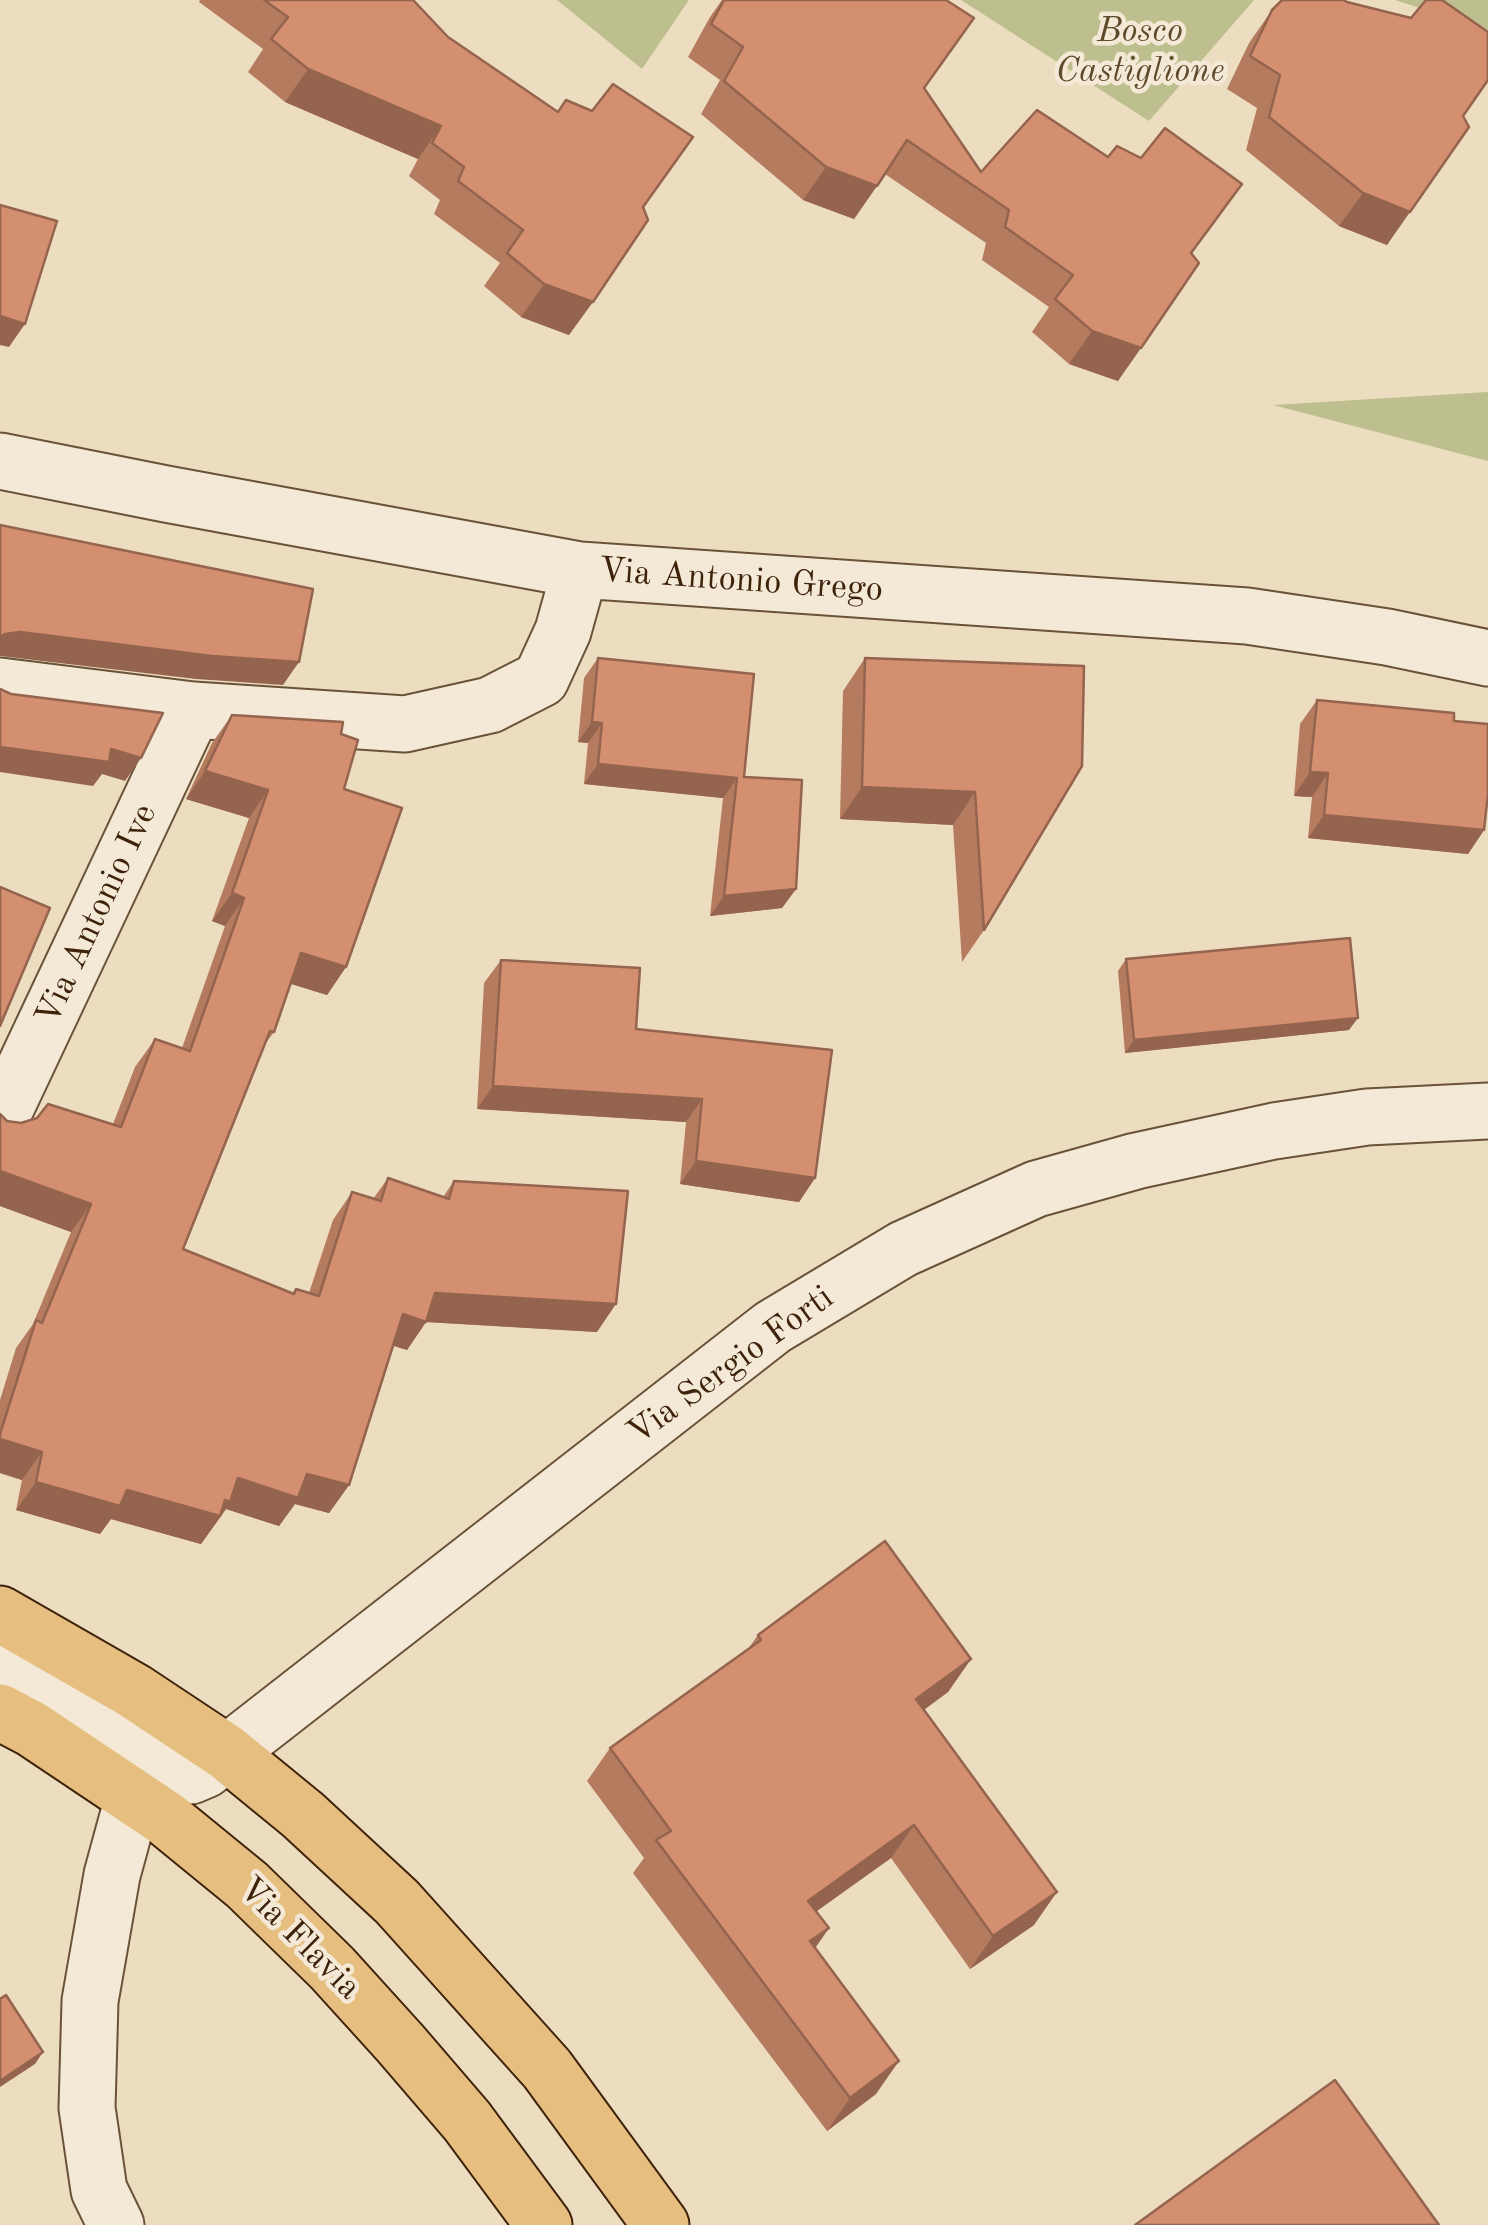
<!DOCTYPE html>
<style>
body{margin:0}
canvas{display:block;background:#edddc0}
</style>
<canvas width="1488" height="2225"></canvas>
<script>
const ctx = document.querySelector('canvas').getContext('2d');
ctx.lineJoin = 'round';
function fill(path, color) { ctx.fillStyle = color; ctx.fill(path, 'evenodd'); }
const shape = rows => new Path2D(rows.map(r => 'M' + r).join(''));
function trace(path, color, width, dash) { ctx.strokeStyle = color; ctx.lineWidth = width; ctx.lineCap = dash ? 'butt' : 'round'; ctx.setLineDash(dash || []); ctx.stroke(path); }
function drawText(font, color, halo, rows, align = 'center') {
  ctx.font = font + ' "Old Standard TT",serif'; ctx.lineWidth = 9; ctx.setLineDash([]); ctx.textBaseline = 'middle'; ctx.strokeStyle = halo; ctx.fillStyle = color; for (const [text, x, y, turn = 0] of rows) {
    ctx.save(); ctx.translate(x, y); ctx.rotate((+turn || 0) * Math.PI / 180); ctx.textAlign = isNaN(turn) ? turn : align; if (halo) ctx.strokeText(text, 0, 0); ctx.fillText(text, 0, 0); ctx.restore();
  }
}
fill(shape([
 [557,0,689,0,642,69],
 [961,0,1254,0,1149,121],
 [1395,0,1488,0,1488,30],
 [1488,392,1488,461,1273,405]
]), '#bebf8e');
const minor = shape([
 [0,461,166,494,580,570,1247,616,1387,637,1488,658],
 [0,686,193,710,405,724,490,705,541,679,563,631,580,570],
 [0,1120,193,710],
 [0,1664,85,1713,143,1757,175,1773,191,1776,205,1770,773,1327,903,1249,1036,1189,1136,1161,1274,1131,1367,1117,1488,1111],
 [116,2225,99,2190,87,2108,90,2001,112,1875,133,1798]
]);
const major = shape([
 [0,1614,134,1691,226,1752,303,1815,397,1902,547,2069,661,2225],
 [0,1712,32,1729,165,1818,247,1885,332,1968,400,2043,467,2121,544,2225]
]);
trace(minor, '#6a5238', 59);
trace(major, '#3e230a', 59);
trace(minor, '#f3e9d6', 55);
trace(major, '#e6be80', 55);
fill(shape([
 [200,0,413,0,448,37,643,207,569,335,521,317,484,286,500,263,434,214,440,200,409,176,418,159,285,102,248,72,263,49,199,2],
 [722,0,946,0,924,89,981,172,1108,157,1219,217,1191,254,1118,381,1069,364,1032,332,1049,307,982,260,986,243,885,174,854,219,803,200,701,114,720,80,688,57,710,17],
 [1272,10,1463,116,1387,245,1339,226,1246,150,1257,108,1227,89,1249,43],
 [598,658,744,777,796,889,782,908,710,916,723,798,584,784,588,743,578,742,584,678],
 [865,658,1084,666,984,930,962,962,953,825,840,819,843,691],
 [1317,700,1454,721,1484,830,1468,854,1308,838,1312,797,1294,796,1300,724],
 [232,715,341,734,344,789,346,967,327,995,290,983,274,1032,265,1044,183,1249,292,1294,296,1289,309,1293,333,1220,352,1192,373,1199,388,1178,443,1197,454,1181,597,1332,426,1322,407,1350,393,1346,349,1485,329,1513,295,1504,279,1526,226,1509,201,1544,111,1519,100,1534,16,1510,22,1480,0,1473,0,1400,16,1348,33,1324,71,1232,0,1206,0,1114,7,1121,21,1123,113,1124,135,1067,155,1039,182,1048,225,926,212,921,249,818,186,799,212,743],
 [1126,959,1349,1030,1125,1053,1118,971],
 [501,960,636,1029,815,1178,799,1202,680,1184,686,1122,477,1109,484,983],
 [758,1635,971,1659,948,1692,924,1710,1034,1925,970,1969,891,1858,816,1911,829,1928,815,1948,876,2094,827,2131,633,1873,644,1858,587,1781,610,1748,748,1649]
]), '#b57b5f');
fill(shape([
 [308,69,441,126,418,159,285,102],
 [826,167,877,186,854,219,803,200],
 [1363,193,1410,212,1387,245,1339,226],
 [544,284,593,302,569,335,521,317],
 [0,316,25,324,9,347,0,345],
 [1092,331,1141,348,1118,381,1069,364],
 [20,632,299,662,283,685,196,679,0,656,0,637,5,634],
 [592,722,602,723,588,743,578,742],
 [0,747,111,749,141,758,125,781,102,774,93,786,0,772],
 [598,764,737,778,723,798,584,784],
 [205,771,268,790,249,818,186,799],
 [1310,772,1328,773,1312,797,1294,796],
 [862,787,975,792,953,825,840,819],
 [1324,815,1484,830,1468,854,1308,838],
 [796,889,782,908,710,916,724,896],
 [232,893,244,898,225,926,212,921],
 [301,953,346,967,327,995,281,981],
 [1358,1018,1349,1030,1125,1053,1134,1040],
 [493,1086,702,1099,686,1122,477,1109],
 [696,1161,815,1178,799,1202,680,1184],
 [0,1171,91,1204,71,1232,0,1206],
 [435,1293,616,1304,597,1332,426,1322,407,1350,384,1342,403,1314],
 [0,1439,42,1452,22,1480,0,1473],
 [307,1474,349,1485,329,1513,295,1504,279,1526,226,1509,201,1544,111,1519,100,1534,16,1510,36,1482,127,1490,238,1478],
 [971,1659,948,1692,893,1732,916,1699],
 [914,1825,891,1858,785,1934,808,1901],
 [1057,1892,1034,1925,970,1969,993,1936],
 [829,1928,806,1961,810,1941],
 [43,2052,35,2064,0,2087,0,2081],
 [899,2061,876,2094,827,2131,850,2098]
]), '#94644e');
const building = shape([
 [264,0,413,0,448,37,558,112,566,100,592,111,613,84,693,137,643,207,648,220,593,302,544,284,507,253,523,230,458,181,464,167,432,143,441,126,308,69,271,39,288,17,264,0],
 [724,0,946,0,974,18,924,88,981,172,1037,110,1108,157,1117,146,1141,158,1165,128,1242,184,1191,253,1199,263,1141,348,1092,331,1055,299,1073,275,1005,227,1009,210,907,140,877,186,826,167,724,81,743,47,711,24,724,0],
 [1282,0,1344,0,1347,2,1411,18,1426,0,1442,0,1488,32,1488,80,1463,116,1469,127,1410,212,1363,193,1269,117,1280,75,1250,56,1272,10,1282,0],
 [0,205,57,221,25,324,0,316,0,205],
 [0,525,313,589,299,662,212,656,20,632,5,634,0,637,0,525],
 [598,658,754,674,744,777,802,780,796,889,724,896,737,778,598,764,602,723,592,722,598,658],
 [865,658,1084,666,1082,766,984,930,975,792,862,787,865,658],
 [0,689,11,694,163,713,141,758,111,749,109,762,0,747,0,689],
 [1317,700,1454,713,1454,721,1488,724,1488,794,1484,830,1324,815,1328,773,1310,772,1317,700],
 [232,715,343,722,341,734,358,740,344,789,402,808,346,967,301,953,274,1032,270,1031,183,1249,294,1294,296,1289,319,1296,352,1192,381,1201,388,1178,449,1199,454,1181,628,1191,616,1304,435,1293,426,1322,403,1314,349,1485,307,1474,298,1498,238,1478,230,1502,225,1500,220,1516,127,1490,120,1506,36,1482,42,1452,0,1439,0,1434,36,1320,42,1323,91,1204,0,1171,0,1114,7,1121,21,1123,37,1118,48,1104,121,1127,155,1039,190,1051,244,898,232,893,268,790,205,771,232,715],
 [0,887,50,908,0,1026,0,887],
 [1350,938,1358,1018,1134,1040,1126,959,1350,938],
 [501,960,640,968,636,1029,832,1050,815,1178,696,1161,702,1099,493,1086,501,960],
 [885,1541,971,1659,916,1699,1057,1892,993,1936,914,1825,808,1901,829,1928,810,1941,899,2061,850,2098,656,1840,671,1831,610,1748,761,1640,758,1635,885,1541],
 [6,1995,43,2052,0,2081,0,1999,6,1995],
 [1335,2080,1439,2225,1135,2225,1335,2080]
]);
fill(building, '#d38f6f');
trace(building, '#94644e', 2.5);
drawText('italic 35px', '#5e4a2b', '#f3e9d6', [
 ["Bosco",1140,32],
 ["Castiglione",1140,72]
]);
drawText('35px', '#3e230a', '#f3e9d6', [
 ["Via Antonio Grego",741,581,4],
 ["Via Antonio Ive",97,915,-65],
 ["Via Sergio Forti",731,1366,-36],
 ["Via Flavia",299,1939,45]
]);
</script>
